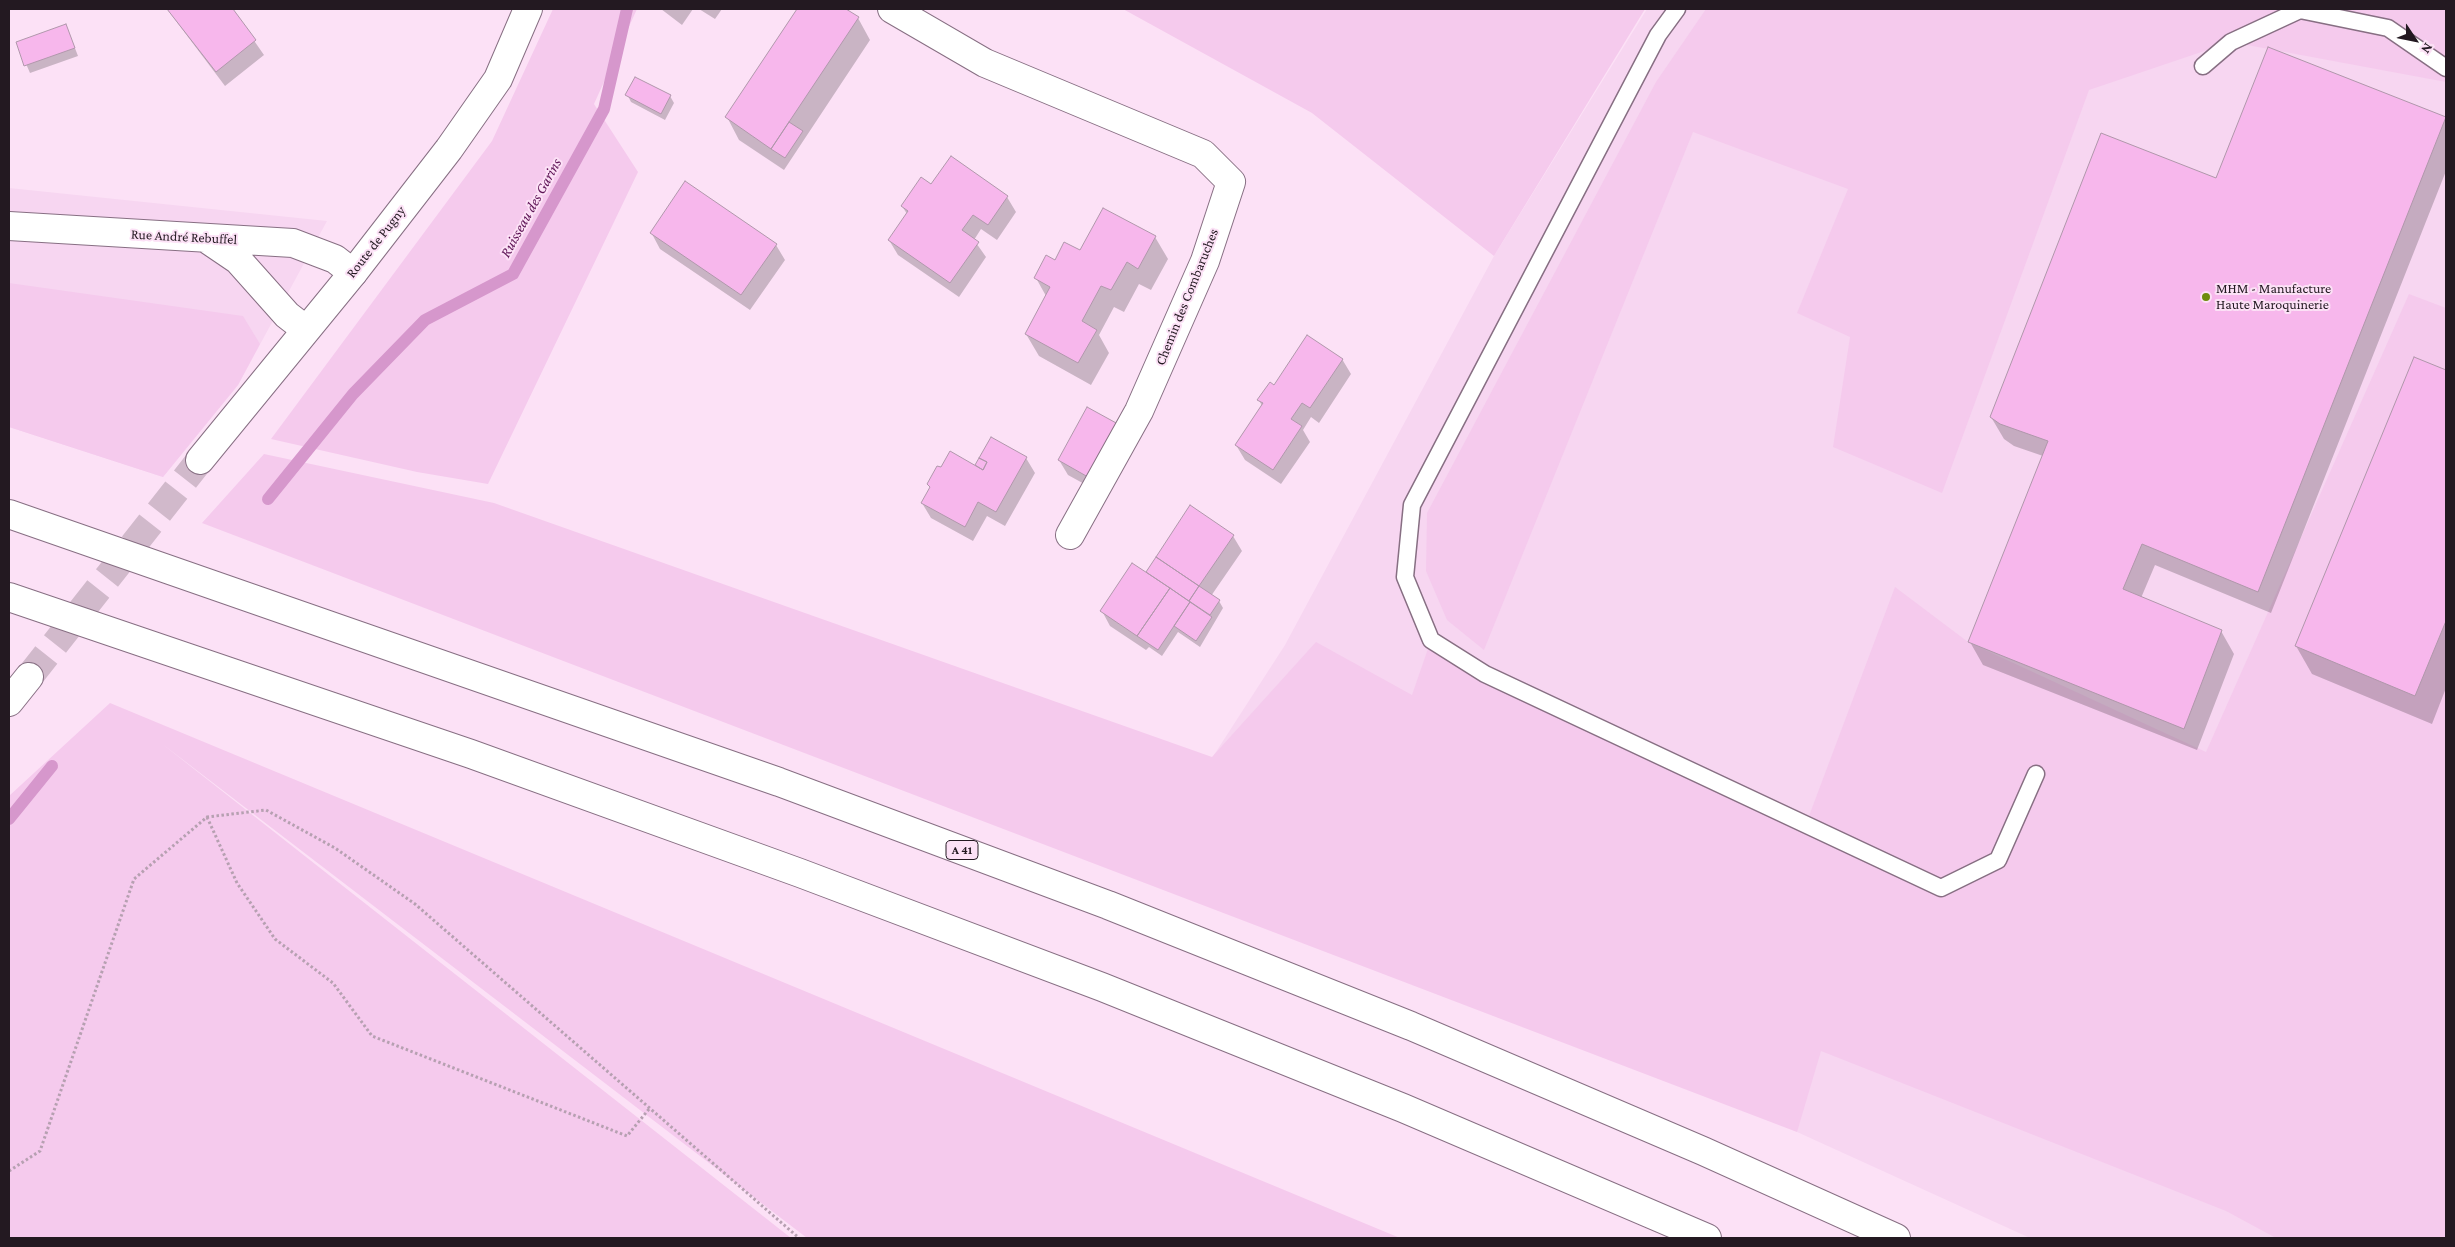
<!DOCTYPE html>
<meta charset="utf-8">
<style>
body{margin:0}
#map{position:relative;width:2455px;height:1247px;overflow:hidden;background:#fce1f6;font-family:"Crimson Pro",serif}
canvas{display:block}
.frame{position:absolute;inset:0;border:10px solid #231921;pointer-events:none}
.north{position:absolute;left:2390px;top:15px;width:50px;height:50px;-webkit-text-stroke:4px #fce1f6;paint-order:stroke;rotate:124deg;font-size:14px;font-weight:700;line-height:20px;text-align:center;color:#231921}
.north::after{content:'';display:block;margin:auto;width:18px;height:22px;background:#231921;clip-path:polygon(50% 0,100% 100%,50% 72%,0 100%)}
</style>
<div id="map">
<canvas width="2455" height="1247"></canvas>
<div class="frame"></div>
<div class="north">N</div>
</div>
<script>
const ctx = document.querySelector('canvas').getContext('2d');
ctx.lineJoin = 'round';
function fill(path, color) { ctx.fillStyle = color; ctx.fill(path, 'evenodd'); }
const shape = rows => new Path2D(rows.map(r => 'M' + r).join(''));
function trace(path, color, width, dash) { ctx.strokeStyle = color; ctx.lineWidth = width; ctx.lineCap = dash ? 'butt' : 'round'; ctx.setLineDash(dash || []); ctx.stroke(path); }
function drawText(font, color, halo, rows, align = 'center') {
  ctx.font = font + ' "Crimson Pro",serif'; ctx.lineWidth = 4; ctx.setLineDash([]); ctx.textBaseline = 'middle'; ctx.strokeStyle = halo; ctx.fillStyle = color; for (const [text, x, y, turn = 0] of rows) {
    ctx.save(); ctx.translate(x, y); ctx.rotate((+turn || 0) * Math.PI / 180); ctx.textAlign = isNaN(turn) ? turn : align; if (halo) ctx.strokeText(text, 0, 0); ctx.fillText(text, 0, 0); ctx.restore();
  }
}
fill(shape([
 [1647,9,2446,9,2446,1238,2030,1238,1217,868,1212,758,1285,645,1494,256],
 [9,188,327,221,238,385,163,477,9,427]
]), '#f7d6f1');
fill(shape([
 [553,9,637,9,594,104,638,172,488,484,417,472,271,439,492,141],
 [1123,9,1645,9,1494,256,1312,113],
 [1706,9,2446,9,2446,82,2231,42,2089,90,1942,493,1833,447,1850,337,1797,313,1848,189,1693,132,1484,650,1447,620,1426,571,1427,513,1656,82],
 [9,283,243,316,260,344,238,385,163,477,9,427],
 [2409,294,2446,308,2446,1238,2276,1238,2226,1211,1821,1051,1797,1132,202,523,264,454,494,503,1212,757,1316,642,1412,695,1431,640,1806,824,1895,587,1968,642,2206,752],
 [110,703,1400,1238,807,1238,161,743,791,1238,9,1238,9,796]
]), '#f5caed');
fill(shape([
 [167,9,232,9,264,55,225,86],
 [661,9,693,9,682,25],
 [699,9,722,9,715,19],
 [799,9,843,9,858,18,870,40,784,170,739,140,727,117],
 [66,25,78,56,30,73,17,43],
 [627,94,670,96,674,103,665,120,631,102],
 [2446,118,2446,171,2271,613,2155,565,2141,598,2221,631,2234,654,2197,750,1983,665,1970,642,2043,456,2014,446,2004,439,1991,417,2217,179],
 [951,158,1007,197,1016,212,997,240,981,229,974,240,986,257,959,297,898,255,889,240,907,214,902,206,932,186],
 [686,183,776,245,785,260,750,310,660,249,652,234],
 [1155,237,1168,259,1151,290,1139,284,1124,312,1114,307,1099,335,1109,353,1091,385,1039,356,1026,334,1046,296,1036,278,1055,262,1081,252],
 [1342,359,1351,374,1319,423,1311,417,1303,430,1310,442,1281,484,1245,460,1236,445,1262,406,1259,400,1275,386],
 [2415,359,2446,372,2446,688,2432,724,2312,674,2296,646],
 [1088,408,1097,491,1068,475,1059,460],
 [1026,458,1035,473,1005,526,987,516,973,541,931,518,922,503,931,488,928,484,978,469,976,465],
 [1233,536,1242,551,1211,596,1219,601,1223,608,1200,647,1178,632,1162,656,1149,647,1146,650,1110,626,1102,611,1149,575,1147,572]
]), '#0003');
trace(shape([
 [268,499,353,394,425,320,513,274,604,109,627,9],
 [9,819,52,766]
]), '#d697cc', 12);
const building = shape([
 [167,9,233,9,256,40,216,72,167,9],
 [797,9,846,9,859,17,771,149,725,117,797,9],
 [66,24,75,48,24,66,16,42,66,24],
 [2268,47,2446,117,2258,592,2142,544,2123,589,2222,630,2184,729,1968,642,2048,441,2000,424,1990,417,2101,133,2216,178,2268,47],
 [635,77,671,95,661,114,625,95,635,77],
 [789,122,803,131,785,158,771,149,789,122],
 [951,156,1008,196,988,225,973,215,962,230,979,242,950,283,888,240,908,211,901,206,921,177,931,184,951,156],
 [685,181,777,244,741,295,650,233,685,181],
 [1103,208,1156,236,1138,269,1127,262,1111,290,1101,286,1082,321,1097,330,1078,363,1025,334,1050,287,1034,278,1046,255,1055,260,1064,242,1080,250,1103,208],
 [1307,335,1343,359,1310,408,1302,403,1291,419,1302,426,1273,470,1235,445,1263,403,1257,400,1270,382,1274,385,1307,335],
 [2414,357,2446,370,2446,621,2415,696,2295,646,2414,357],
 [1087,407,1118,424,1088,477,1058,460,1087,407],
 [991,437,1027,457,996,512,978,502,965,527,921,503,930,487,927,484,937,466,941,467,950,451,983,470,987,462,979,458,991,437],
 [979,458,987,462,983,470,975,465,979,458],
 [1190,505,1234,535,1199,586,1156,557,1190,505],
 [1156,557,1199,586,1189,601,1146,572,1156,557],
 [1132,563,1170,588,1137,636,1100,611,1132,563],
 [1199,586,1220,600,1210,615,1189,601,1199,586],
 [1170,588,1190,602,1158,650,1137,636,1170,588],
 [1190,602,1212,617,1196,641,1174,626,1190,602]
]);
fill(building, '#f7b7ec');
trace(building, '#b097ab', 1);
trace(shape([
 [29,677,200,460]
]), '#d1b9cb', 28, [28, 14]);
const lane = shape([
 [1677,9,1658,35,1412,505,1405,577,1431,640,1485,674,1941,888,1998,860,2036,774],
 [2203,66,2231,42,2300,10,2388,28,2446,68]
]);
const street = shape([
 [892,9,985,63,1203,154,1231,182,1205,261,1139,411,1070,535],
 [9,226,293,243,335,259,353,273],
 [207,239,238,260,287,315,305,329]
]);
const secondary = shape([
 [200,460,353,273,449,149,498,79,528,9],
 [9,702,29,677]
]);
const highway = shape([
 [9,514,779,782,1108,905,1411,1026,1703,1151,1896,1238],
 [9,597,471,754,800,873,1102,987,1403,1108,1707,1238]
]);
trace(lane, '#876f83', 19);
trace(street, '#876f83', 30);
trace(secondary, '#876f83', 30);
trace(highway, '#876f83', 30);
trace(shape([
 [207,817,237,883,275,939,333,983,372,1036,627,1136,649,1109],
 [9,1171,40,1151,134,879,207,817,266,810,335,848,415,904,799,1238]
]), '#b6a0b1', 3, [2.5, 2.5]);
trace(lane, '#fff', 16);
trace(street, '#fff', 28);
trace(secondary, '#fff', 28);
trace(highway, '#fff', 28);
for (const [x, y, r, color] of [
 [2206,297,5,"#6d8c0c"]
]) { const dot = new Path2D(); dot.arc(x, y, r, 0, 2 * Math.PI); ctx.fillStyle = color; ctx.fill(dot); trace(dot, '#fce1f6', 2); }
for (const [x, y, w] of [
 [962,850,32]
]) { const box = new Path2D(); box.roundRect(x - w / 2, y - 9.5, w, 19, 4); ctx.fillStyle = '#fce1f6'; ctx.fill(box); trace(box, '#231921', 1); }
drawText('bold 12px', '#231921', null, [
 ["A 41",962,850]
]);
drawText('14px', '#231921', '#fce1f6', [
 ["Rue André Rebuffel",184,237,3],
 ["Route de Pugny",376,242,-52],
 ["Chemin des Combaruches",1187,297,-68]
]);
drawText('14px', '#231921', '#fce1f6', [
 ["MHM - Manufacture",2216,289],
 ["Haute Maroquinerie",2216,305]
], 'left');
drawText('italic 15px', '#5d1355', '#fce1f6', [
 ["Ruisseau des Garins",531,208,-61]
]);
</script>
